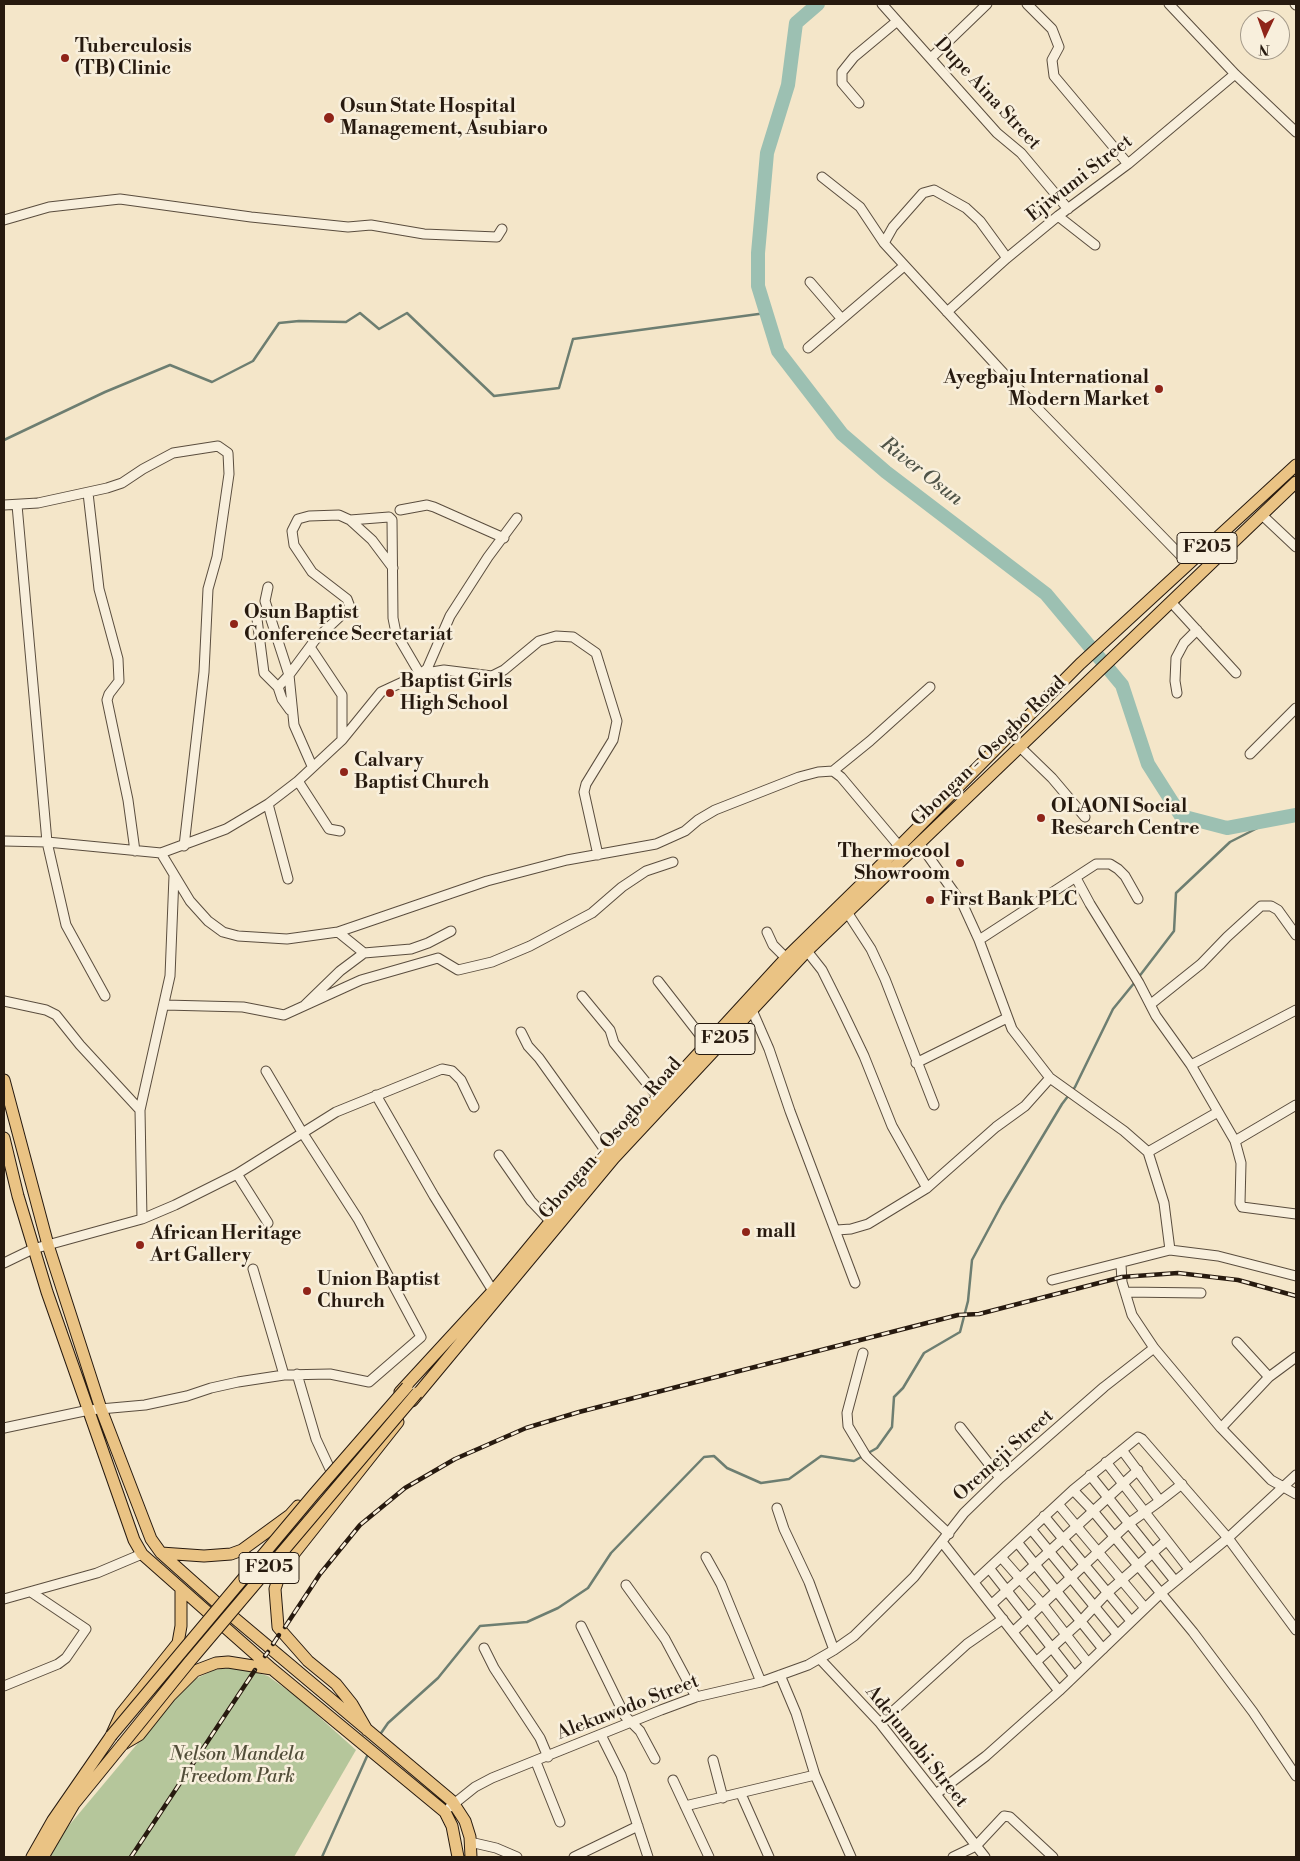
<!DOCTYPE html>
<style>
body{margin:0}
#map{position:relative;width:1300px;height:1861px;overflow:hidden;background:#f4e6c9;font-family:"Libre Bodoni",serif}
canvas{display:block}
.frame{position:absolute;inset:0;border:5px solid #271a0f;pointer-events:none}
.north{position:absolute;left:1240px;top:10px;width:50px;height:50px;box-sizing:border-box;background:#f8efdc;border:1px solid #a49a8a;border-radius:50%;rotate:183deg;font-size:14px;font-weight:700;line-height:20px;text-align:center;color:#271a0f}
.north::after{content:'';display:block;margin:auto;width:18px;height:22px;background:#8f2418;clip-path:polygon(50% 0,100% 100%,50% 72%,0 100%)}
</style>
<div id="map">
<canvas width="1300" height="1861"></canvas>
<div class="frame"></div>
<div class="north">N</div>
</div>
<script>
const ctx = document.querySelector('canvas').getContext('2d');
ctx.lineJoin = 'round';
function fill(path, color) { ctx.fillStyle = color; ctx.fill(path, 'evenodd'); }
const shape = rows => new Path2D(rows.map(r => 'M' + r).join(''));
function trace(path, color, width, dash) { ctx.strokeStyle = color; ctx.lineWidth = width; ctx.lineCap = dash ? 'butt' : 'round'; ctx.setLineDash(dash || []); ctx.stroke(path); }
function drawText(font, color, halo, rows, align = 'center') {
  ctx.font = font + ' "Libre Bodoni",serif'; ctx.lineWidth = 5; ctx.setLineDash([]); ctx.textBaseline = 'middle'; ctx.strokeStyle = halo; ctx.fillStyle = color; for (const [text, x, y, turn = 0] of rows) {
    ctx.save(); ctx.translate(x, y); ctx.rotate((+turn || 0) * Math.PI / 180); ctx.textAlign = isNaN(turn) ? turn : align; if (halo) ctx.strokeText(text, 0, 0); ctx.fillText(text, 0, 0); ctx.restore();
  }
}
fill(shape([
 [236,1667,268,1676,297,1697,356,1750,294,1857,47,1857,61,1835,189,1682,214,1670]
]), '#b5c69b');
trace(shape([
 [4,440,105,392,170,365,212,382,253,361,279,323,299,321,346,322,360,313,379,329,407,313,494,396,559,388,573,339,766,313],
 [1138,978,1174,931,1176,893,1230,842,1281,816],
 [379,1736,388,1723,438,1678,480,1626,527,1622,558,1608,588,1588,611,1553,704,1457,714,1456,727,1468,761,1483,789,1479,821,1456,854,1461,877,1448,892,1427,894,1397,903,1388,924,1353,960,1332,968,1301,972,1260,1002,1204,1062,1104,1075,1087,1113,1009,1135,982],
 [322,1857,368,1754]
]), '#6d7e71', 2.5);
trace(shape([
 [818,4,796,23,788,85,767,153,758,253,758,286,778,351,842,434,886,472,1046,594,1122,685,1148,764,1181,816,1227,828,1296,815]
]), '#9cc0b2', 14);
const minor = shape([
 [882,4,997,133,1021,153,1068,209],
 [1027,4,1052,29,1059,47,1052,60,1054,76,1128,164],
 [1169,4,1235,74],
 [1295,4,1296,5],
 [931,58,987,4],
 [859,103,842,83,842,72,854,57,896,22],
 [822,177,860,207,884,243,1007,377,1188,563],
 [1058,216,1095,245],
 [4,220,49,207,120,199,251,217,348,227,371,225,424,234,497,237,502,229],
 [884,243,893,227,923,193,934,190,966,208,980,221,1007,258],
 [810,282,841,318],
 [947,312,1007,258,1058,216,1128,164,1235,74,1296,132],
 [808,348,904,266],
 [88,493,99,589,118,659,119,681,109,694,107,700,128,800,135,851],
 [4,505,38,503,107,488,122,483,143,469,173,453,218,446,228,453,229,474,217,557,208,589,204,672,184,846],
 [17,505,47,842,66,925,105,996],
 [400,510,427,505,434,507,504,538],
 [1262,515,1296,547],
 [350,520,389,517,392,520,393,618,396,633,420,674,444,670,492,676,504,670,539,641,556,636,573,637,596,653,617,721,613,740,586,784,584,792,598,855],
 [268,587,265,601,289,675,278,687],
 [1171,602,1236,673],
 [257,619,264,673,278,687,282,699,290,710],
 [310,647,342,695,342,740],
 [1177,693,1175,681,1176,658,1184,643,1197,630],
 [1020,747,1052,778,1085,817],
 [1250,754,1296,708],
 [312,766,294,725,289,675,315,640,350,607,347,599,312,572,294,545,292,531,298,519,309,516,339,515,350,520,372,540,393,568],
 [833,771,870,741,930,687],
 [298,781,329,829,340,831],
 [268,804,288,879],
 [4,841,47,842,161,853,226,829,268,804,298,781,342,740,381,692,420,674,427,669,450,616,488,557,517,518],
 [919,843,963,905,979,940,1012,1029,1050,1078,1124,1131,1148,1152,1164,1203,1170,1250],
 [161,853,190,901,208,921,223,932,238,936,287,939,338,932,487,881,567,860,656,844,685,831,698,820,715,810,799,777,818,772,833,771,841,777,899,846],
 [1076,878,1090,904,1139,983,1156,1016,1191,1065,1235,1141,1241,1163,1240,1203,1242,1207,1296,1214],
 [847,912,871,949,885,979,934,1105],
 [338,932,364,953],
 [767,932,773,945,786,958],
 [979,940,1096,864,1110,864,1118,869,1125,876,1138,899],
 [807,951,822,970,841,1008,864,1056,892,1126,927,1188],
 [658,981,707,1044],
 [582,996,610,1030,614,1043,658,1097],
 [4,1001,46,1010,56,1015,80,1045,140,1110],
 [1151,1004,1201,964,1227,937,1261,906,1271,906,1278,910,1296,935],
 [165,1005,243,1007,284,1015,361,980,438,958,458,970,492,962,530,946,592,913,622,887,646,871,673,862],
 [305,1005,340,971,364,953,411,949,428,943,451,931],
 [752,1010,769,1049,790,1111,855,1283],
 [521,1032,528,1046,539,1058,607,1153],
 [916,1063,1007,1018],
 [1191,1065,1296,1010],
 [376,1095,434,1196,493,1291],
 [1235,1141,1296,1105],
 [1148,1152,1218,1112],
 [499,1155,531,1201,549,1220],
 [237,1174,268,1223],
 [142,1219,140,1110,170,976,174,876],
 [837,1230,851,1229,868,1224,927,1188,996,1127,1025,1106,1050,1078],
 [4,1263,33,1249,142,1219,175,1205,237,1174,336,1112,442,1069,452,1071,461,1080,474,1107],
 [1121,1264,1122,1282,1132,1315,1154,1348,1221,1428,1271,1480,1296,1494],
 [253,1269,284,1375],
 [1052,1280,1170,1250,1218,1256,1296,1276],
 [1125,1292,1201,1293],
 [1237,1342,1269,1377],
 [863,1353,847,1413,848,1426,866,1456,949,1534],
 [297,1374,316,1439,330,1469],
 [960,1427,1000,1478],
 [4,1428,89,1410,145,1405,187,1396,211,1388,238,1382,284,1375,330,1374,369,1382,421,1337,358,1219,302,1132,266,1071],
 [1221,1428,1269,1377,1296,1357],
 [1122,1450,1160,1501,1182,1484],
 [1106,1462,1189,1569],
 [1090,1475,1175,1581],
 [1073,1490,1093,1511,1193,1632,1253,1712,1296,1776],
 [1058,1504,1145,1608],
 [777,1508,784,1529,809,1582,834,1650],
 [1044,1516,1131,1621],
 [1031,1529,1117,1634],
 [942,1542,1059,1691],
 [1017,1542,1103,1649],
 [706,1557,721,1584,761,1682],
 [1001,1557,1043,1605,1088,1663],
 [989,1568,1074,1676],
 [974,1582,1073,1490,1138,1437,1142,1439,1228,1538,1296,1630],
 [626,1585,665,1639,696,1697],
 [4,1599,97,1573,142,1554],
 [992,1604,1138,1470],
 [581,1626,625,1716,640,1731,655,1759],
 [1014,1631,1128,1524,1160,1501],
 [484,1648,494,1668,540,1738,548,1757],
 [820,1659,880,1723,985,1857],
 [1036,1662,1081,1621,1108,1592,1166,1541],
 [780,1675,796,1713,815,1775,851,1857],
 [4,1686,58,1664,66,1658,86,1629,31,1592],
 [880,1723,967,1644,1003,1619],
 [601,1735,621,1775,648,1857],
 [713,1760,723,1798],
 [536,1762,560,1822],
 [673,1780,709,1857],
 [741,1794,769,1857],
 [936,1794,986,1756,1059,1691,1161,1593,1228,1538,1296,1475],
 [685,1806,815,1775],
 [450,1807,475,1787,492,1778,661,1710,696,1697,761,1682,808,1665,834,1650,854,1636,914,1577,964,1513,1000,1478,1104,1387,1154,1348],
 [470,1842,496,1848,517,1857],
 [574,1857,638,1826],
 [953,1857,976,1846,1004,1816,1010,1817,1053,1857]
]);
const major = shape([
 [4,1080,48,1245,101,1409,151,1539,161,1553,226,1611,452,1801,465,1821,470,1837,471,1857],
 [4,1138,18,1196,47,1292,134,1540,142,1554,272,1669,445,1812,452,1826,458,1857],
 [400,1392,493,1291,607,1153,786,958,875,871,1080,664,1296,465],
 [412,1401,614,1158,807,951,1296,482],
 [161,1553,204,1556,231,1554,242,1550,290,1515,298,1506],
 [367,1730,352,1704,336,1684,308,1661,278,1627,275,1589,281,1570,398,1422],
 [32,1857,53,1820,111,1736,121,1714,178,1643,181,1626,181,1589],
 [43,1857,74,1804,122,1745,139,1735,170,1696,195,1671,216,1663,228,1662,272,1669]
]);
trace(minor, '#5a4d3e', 11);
trace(major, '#271a0f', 13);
trace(minor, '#f8efdc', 9);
trace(major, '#eac384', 11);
const rail = shape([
 [285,1627,320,1574,360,1525,405,1488,455,1459,526,1428,579,1412,958,1315,979,1314,1122,1277,1178,1273,1238,1280,1296,1296],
 [273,1644,279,1635],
 [265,1656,268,1652],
 [131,1857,255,1670]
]);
trace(rail, '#271a0f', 4.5);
trace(rail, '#f8efdc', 2.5, [8]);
const majorBridge = shape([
 [111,1736,314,1494,407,1387],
 [122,1745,190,1661,417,1393]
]);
trace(majorBridge, '#271a0f', 13, []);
trace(majorBridge, '#eac384', 11);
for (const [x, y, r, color] of [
 [65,58,5,"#8f2418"],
 [329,118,6,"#8f2418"],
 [1159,389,5,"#8f2418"],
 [234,624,5,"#8f2418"],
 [390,693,5,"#8f2418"],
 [344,772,5,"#8f2418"],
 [1041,818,5,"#8f2418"],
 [960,863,5,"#8f2418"],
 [930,900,5,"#8f2418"],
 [746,1232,5,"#8f2418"],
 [140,1245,5,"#8f2418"],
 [307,1291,5,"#8f2418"]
]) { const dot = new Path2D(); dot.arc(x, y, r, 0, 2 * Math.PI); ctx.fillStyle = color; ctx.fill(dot); trace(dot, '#f8efdc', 2); }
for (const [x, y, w] of [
 [1207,548,60],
 [725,1039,60],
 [269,1568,60]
]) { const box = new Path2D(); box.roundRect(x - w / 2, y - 15.5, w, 31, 4); ctx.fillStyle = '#f8efdc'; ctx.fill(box); trace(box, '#271a0f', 1); }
drawText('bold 18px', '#271a0f', null, [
 ["F205",1207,548],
 ["F205",725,1039],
 ["F205",269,1568]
]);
drawText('bold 19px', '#271a0f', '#f8efdc', [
 ["Tuberculosis",75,47],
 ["(TB) Clinic",75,69],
 ["Osun State Hospital",340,107],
 ["Management, Asubiaro",340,129],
 ["Ayegbaju International",1149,378,"right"],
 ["Modern Market",1149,400,"right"],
 ["Osun Baptist",244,613],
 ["Conference Secretariat",244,635],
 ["Baptist Girls",400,682],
 ["High School",400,704],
 ["Calvary",354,761],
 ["Baptist Church",354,783],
 ["OLAONI Social",1051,807],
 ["Research Centre",1051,829],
 ["Thermocool",950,852,"right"],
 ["Showroom",950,874,"right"],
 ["First Bank PLC",940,900],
 ["mall",756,1232],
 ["African Heritage",150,1234],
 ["Art Gallery",150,1256],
 ["Union Baptist",317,1280],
 ["Church",317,1302]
], 'left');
drawText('19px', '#271a0f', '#f8efdc', [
 ["Dupe Aina Street",987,94,47],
 ["Ejiwumi Street",1080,179,-38],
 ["Gbongan - Osogbo Road",989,752,-44],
 ["Gbongan - Osogbo Road",611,1139,-49],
 ["Oremeji Street",1004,1456,-42],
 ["Alekuwodo Street",628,1708,-21],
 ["Adejumobi Street",916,1747,51]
]);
drawText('italic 19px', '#524e39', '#f8efdc', [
 ["Nelson Mandela",237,1755],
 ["Freedom Park",237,1777]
]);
drawText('italic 20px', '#505448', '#f8efdc', [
 ["River Osun",921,472,38]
]);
</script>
